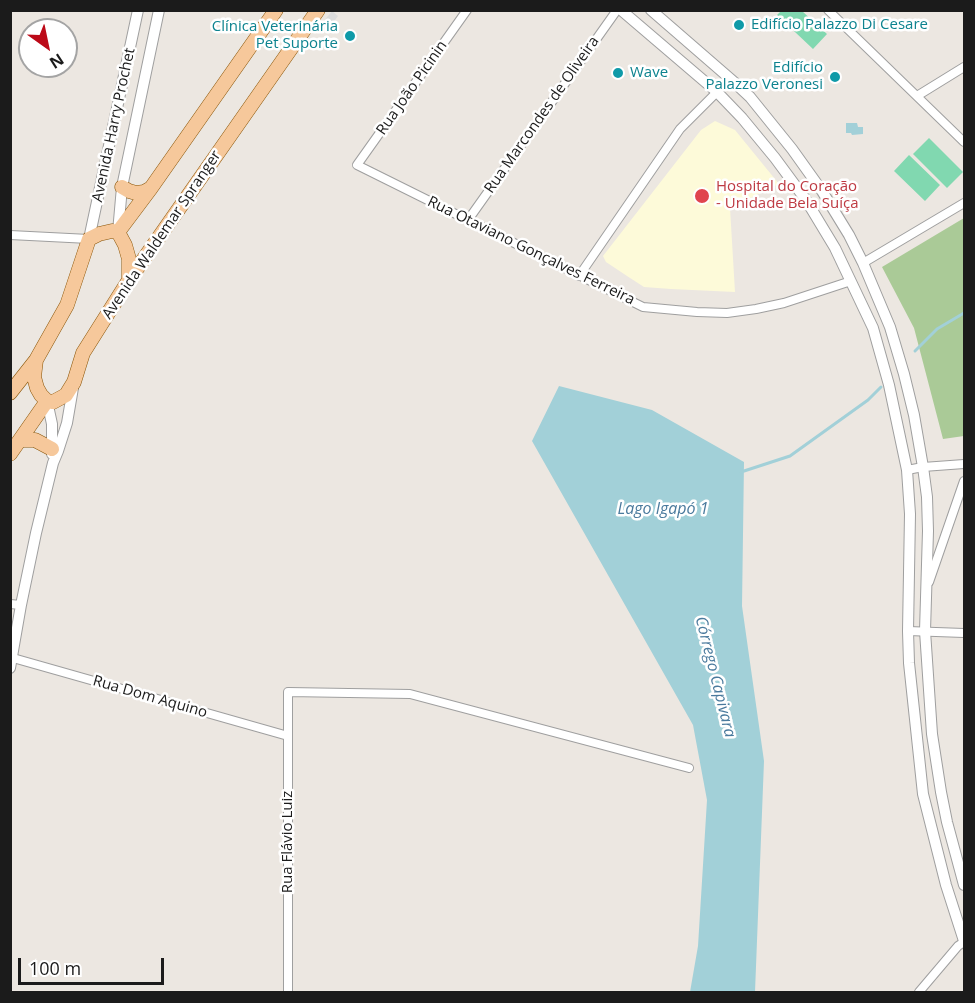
<!DOCTYPE html>
<meta charset="utf-8">
<style>
body{margin:0}
#map{position:relative;width:975px;height:1003px;overflow:hidden;background:#ece7e1;font-family:"Open Sans",sans-serif}
canvas{display:block}
.frame{position:absolute;inset:0;border:12px solid #1b1b1b;pointer-events:none}
.north{position:absolute;left:18px;top:18px;width:60px;height:60px;box-sizing:border-box;background:#fff;border:2px solid #a4a4a4;border-radius:50%;rotate:147deg;font-size:16px;font-weight:700;line-height:24px;text-align:center;color:#1b1b1b}
.north::after{content:'';display:block;margin:auto;width:21px;height:27px;background:#bc0a18;clip-path:polygon(50% 0,100% 100%,50% 72%,0 100%)}
.scale{position:absolute;left:18px;top:958px;width:146px;height:27px;box-sizing:border-box;border:3px solid #1b1b1b;border-top:0;padding-left:8px;font-size:18px;line-height:21px;white-space:nowrap;color:#1b1b1b;-webkit-text-stroke:4px #fff;paint-order:stroke}
</style>
<div id="map">
<canvas width="975" height="1003"></canvas>
<div class="frame"></div>
<div class="north">N</div>
<div class="scale">100 m</div>
</div>
<script>
const ctx = document.querySelector('canvas').getContext('2d');
ctx.lineJoin = 'round';
function fill(path, color) { ctx.fillStyle = color; ctx.fill(path, 'evenodd'); }
const shape = rows => new Path2D(rows.map(r => 'M' + r).join(''));
function trace(path, color, width, dash) { ctx.strokeStyle = color; ctx.lineWidth = width; ctx.lineCap = dash ? 'butt' : 'round'; ctx.setLineDash(dash || []); ctx.stroke(path); }
function drawText(font, color, halo, rows, align = 'center') {
  ctx.font = font + ' "Open Sans",sans-serif'; ctx.lineWidth = 5; ctx.setLineDash([]); ctx.textBaseline = 'middle'; ctx.strokeStyle = halo; ctx.fillStyle = color; for (const [text, x, y, turn = 0] of rows) {
    ctx.save(); ctx.translate(x, y); ctx.rotate((+turn || 0) * Math.PI / 180); ctx.textAlign = isNaN(turn) ? turn : align; if (halo) ctx.strokeText(text, 0, 0); ctx.fillText(text, 0, 0); ctx.restore();
  }
}
fill(shape([
 [715,121,735,130,779,184,730,208,735,292,671,289,644,287,627,276,606,262,603,256,701,130]
]), '#fdfad9');
fill(shape([
 [964,218,964,436,943,439,914,328,882,267]
]), '#aaca97');
fill(shape([
 [782,10,802,11,827,34,813,49,777,15],
 [929,138,963,172,947,188,913,154],
 [909,155,940,185,925,201,894,171]
]), '#81d8b0');
fill(shape([
 [332,11,338,16,327,31,319,27]
]), '#dbdbdb');
fill(shape([
 [846,123,857,123,858,127,863,127,863,134,852,135,851,133,846,133],
 [559,386,652,410,744,462,742,606,764,761,755,992,690,992,698,946,707,800,693,725,532,441]
]), '#a2d0d8');
trace(shape([
 [915,351,937,329,964,313],
 [741,472,790,456,868,400,881,387]
]), '#a2d0d8', 3);
const minor = shape([
 [467,10,357,165,643,307,697,312,727,313,756,309,784,303,851,281],
 [828,10,964,142],
 [917,96,964,67],
 [468,220,617,10],
 [10,235,89,239],
 [863,263,964,203],
 [579,276,680,129,717,92],
 [907,470,923,467,964,464],
 [929,582,964,481],
 [10,604,21,605],
 [908,631,964,633],
 [13,658,288,736],
 [288,992,288,692,410,694,689,768],
 [919,992,958,946,964,942]
]);
const tertiary = shape([
 [621,10,717,92,742,118,775,158,806,200,835,248,873,328,889,385,907,470,910,514,908,631,909,663,923,794,946,885,964,941],
 [651,10,734,82,750,97,792,149,822,191,849,235,863,263,890,327,904,374,914,415,923,467,927,497,928,531,925,631,932,734,941,792,947,822,964,885],
 [118,232,122,187,159,10],
 [89,239,138,10],
 [47,401,52,424,52,454],
 [10,668,21,605,36,533,53,463,58,451,67,423,73,388]
]);
const primary = shape([
 [122,187,129,191,136,193,144,192,151,188],
 [118,232,151,188,276,10],
 [118,232,125,245,129,259,129,280],
 [36,360,34,377,37,388,41,395,47,401],
 [10,393,36,360,67,305,89,239,99,234,112,231,118,232],
 [47,401,53,402,66,395,74,382,83,353,129,280,318,10],
 [20,440,35,440,52,449],
 [10,454,47,401]
]);
trace(minor, '#9f9f9f', 10);
trace(tertiary, '#9f9f9f', 12);
trace(primary, '#8a5507', 15);
trace(minor, '#fff', 8);
trace(tertiary, '#fff', 10);
trace(primary, '#f6c89b', 14);
for (const [x, y, r, color] of [
 [739,25,6,"#0f9aa8"],
 [350,36,6,"#0f9aa8"],
 [618,73,6,"#0f9aa8"],
 [835,77,6,"#0f9aa8"],
 [702,196,8,"#e0444e"]
]) { const dot = new Path2D(); dot.arc(x, y, r, 0, 2 * Math.PI); ctx.fillStyle = color; ctx.fill(dot); trace(dot, '#fff', 2); }
drawText('15px', '#0d838f', '#fff', [
 ["Edifício Palazzo Di Cesare",751,25],
 ["Clínica Veterinária",338,27,"right"],
 ["Pet Suporte",338,44,"right"],
 ["Edifício",823,68,"right"],
 ["Palazzo Veronesi",823,85,"right"],
 ["Wave",630,73]
], 'left');
drawText('15px', '#1b1b1b', '#fff', [
 ["Rua João Picinin",412,88,-55],
 ["Rua Marcondes de Oliveira",542,115,-55],
 ["Avenida Harry Prochet",114,125,-78],
 ["Avenida Waldemar Spranger",162,235,-56],
 ["Rua Otaviano Gonçalves Ferreira",531,251,26],
 ["Rua Dom Aquino",150,697,16],
 ["Rua Flávio Luiz",288,842,-90]
]);
drawText('15px', '#be3a42', '#fff', [
 ["Hospital do Coração",716,187],
 ["- Unidade Bela Suíça",716,204]
], 'left');
drawText('italic 16px', '#4a7a9d', '#fff', [
 ["Lago Igapó 1",663,509],
 ["Córrego Capivara",715,677,76]
]);
</script>
